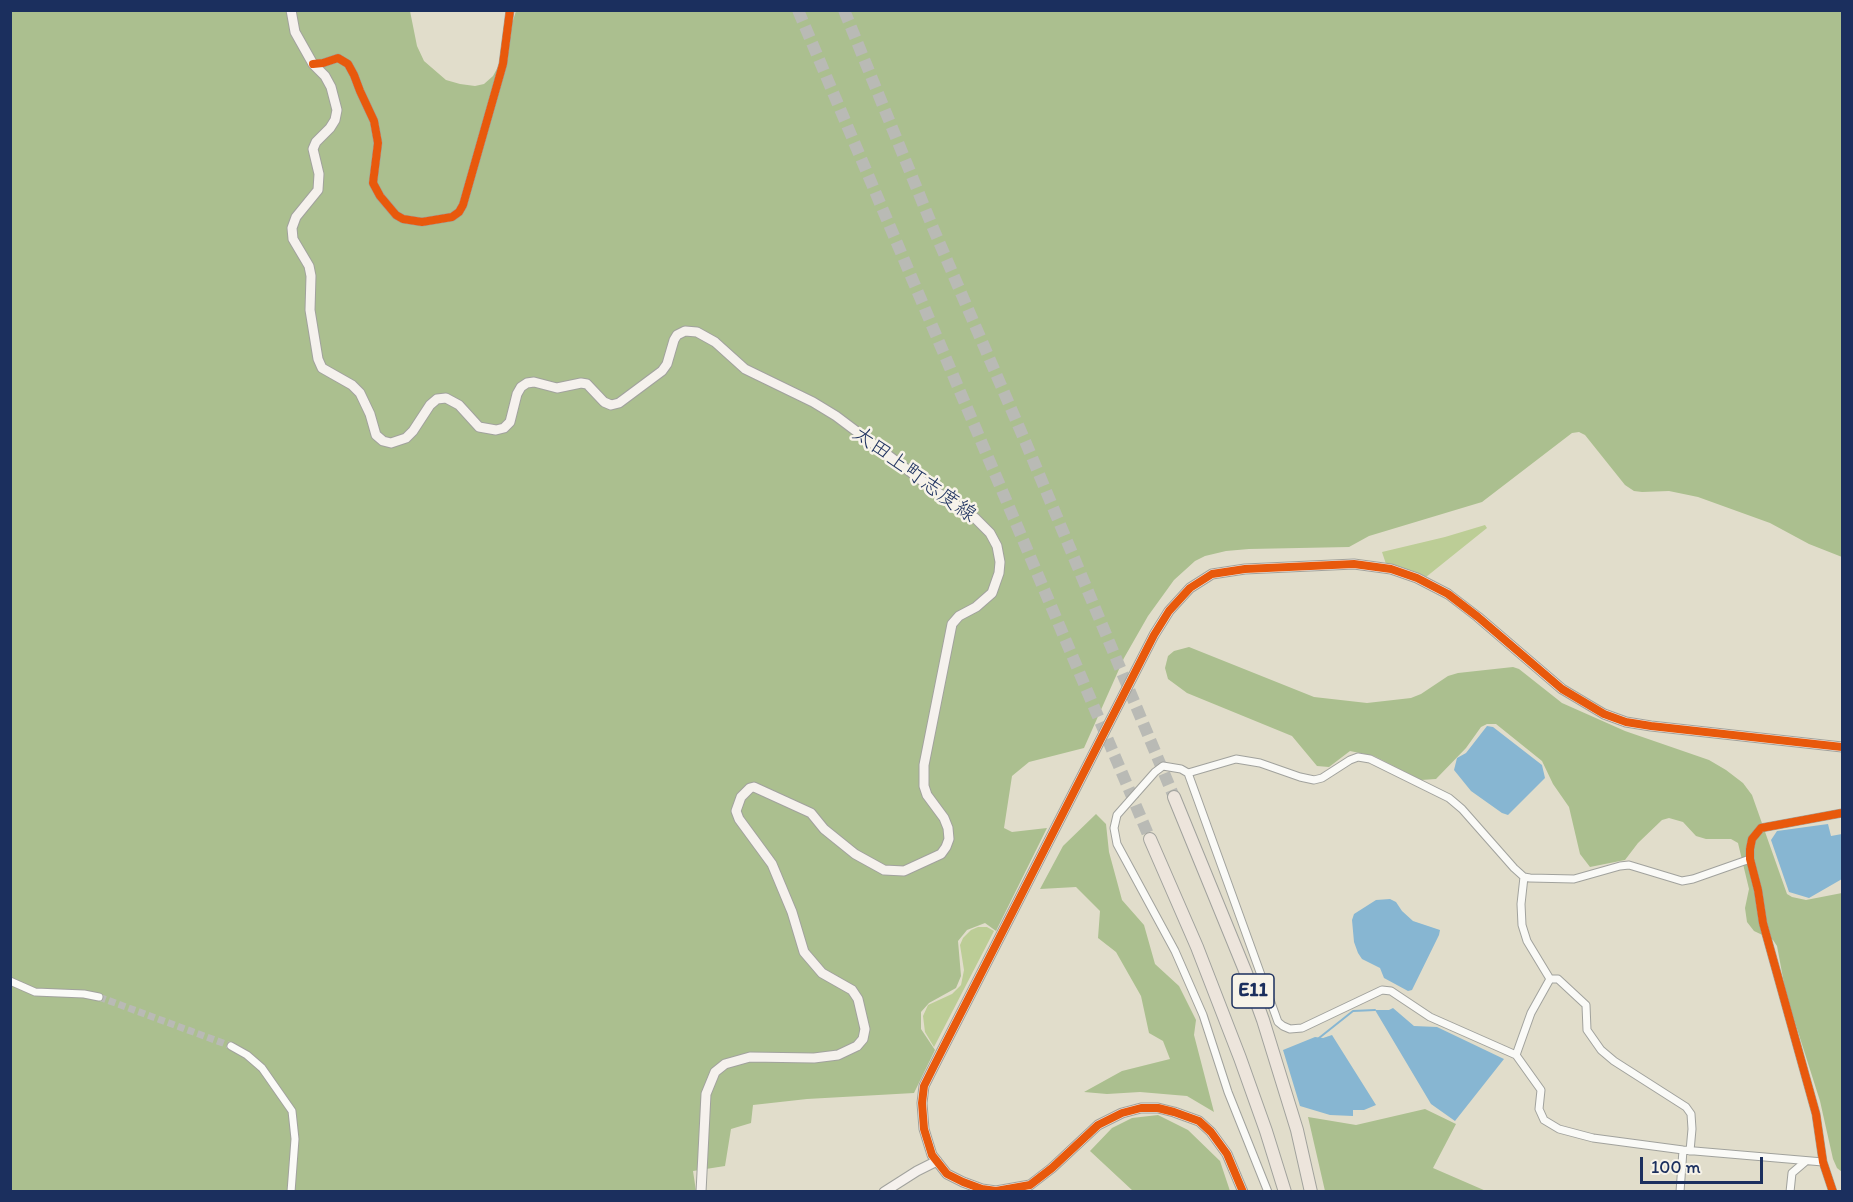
<!DOCTYPE html>
<meta charset="utf-8">
<style>
body{margin:0}
#map{position:relative;width:1853px;height:1202px;overflow:hidden;background:#e1ddcb;font-family:Itim,sans-serif}
canvas{display:block}
.frame{position:absolute;inset:0;border:12px solid #1b2f5e;pointer-events:none}
.scale{position:absolute;left:1640px;top:1157px;width:123px;height:27px;box-sizing:border-box;border:3px solid #1b2f5e;border-top:0;padding-left:8px;font-size:18px;line-height:21px;white-space:nowrap;color:#1b2f5e;-webkit-text-stroke:4px #f7f3e8;paint-order:stroke}
</style>
<div id="map">
<canvas width="1853" height="1202"></canvas>
<div class="frame"></div>
<div class="scale">100 m</div>
</div>
<script>
const ctx = document.querySelector('canvas').getContext('2d');
ctx.lineJoin = 'round';
function fill(path, color) { ctx.fillStyle = color; ctx.fill(path, 'evenodd'); }
const shape = rows => new Path2D(rows.map(r => 'M' + r).join(''));
function trace(path, color, width, dash) { ctx.strokeStyle = color; ctx.lineWidth = width; ctx.lineCap = dash ? 'butt' : 'round'; ctx.setLineDash(dash || []); ctx.stroke(path); }
function drawText(font, color, halo, rows, align = 'center') {
  ctx.font = font + ' Itim,"Klee One",sans-serif'; ctx.lineWidth = 5; ctx.setLineDash([]); ctx.textBaseline = 'middle'; ctx.strokeStyle = halo; ctx.fillStyle = color; for (const [text, x, y, turn = 0] of rows) {
    ctx.save(); ctx.translate(x, y); ctx.rotate((+turn || 0) * Math.PI / 180); ctx.textAlign = isNaN(turn) ? turn : align; if (halo) ctx.strokeText(text, 0, 0); ctx.fillText(text, 0, 0); ctx.restore();
  }
}
fill(shape([
 [1485,525,1487,528,1426,577,1386,564,1382,552,1445,537],
 [978,927,987,927,994,931,934,1047,925,1032,923,1016,928,1005,952,994,961,985,964,970,960,945,963,938,971,930]
]), '#bccd96');
fill(shape([
 [600,10,1842,11,1842,557,1809,544,1770,523,1698,497,1669,491,1642,492,1634,491,1625,485,1585,435,1579,432,1572,433,1482,502,1369,536,1349,547,1249,549,1226,551,1205,556,1195,561,1174,580,1148,616,1124,658,1084,748,1029,762,1012,776,1004,828,1012,832,1047,828,996,931,985,923,967,930,958,941,961,976,956,988,929,1003,921,1012,921,1029,935,1050,914,1093,807,1099,753,1105,751,1123,731,1129,725,1166,693,1171,696,1191,11,1191,10,11,410,11,417,46,424,61,446,80,460,84,475,86,484,84,493,76,499,65,516,11],
 [1189,647,1314,697,1367,703,1411,698,1421,694,1448,676,1458,673,1513,667,1519,669,1562,703,1625,731,1709,760,1726,770,1743,783,1752,795,1787,894,1792,897,1806,900,1842,893,1842,1172,1837,1168,1833,1159,1820,1101,1786,994,1777,946,1773,940,1754,931,1747,922,1745,908,1749,889,1738,843,1731,839,1706,839,1696,836,1683,822,1669,818,1662,820,1638,843,1625,860,1590,867,1580,854,1569,807,1553,784,1542,761,1496,724,1487,724,1481,727,1466,748,1436,779,1421,780,1374,756,1350,751,1329,767,1317,766,1292,736,1187,693,1168,679,1165,668,1168,656,1174,651],
 [1096,814,1106,824,1109,852,1122,900,1144,925,1155,964,1179,986,1196,1020,1194,1035,1214,1112,1187,1096,1140,1092,1107,1094,1084,1092,1122,1071,1170,1059,1163,1041,1149,1033,1141,996,1116,952,1098,938,1100,911,1076,887,1040,889,1063,846],
 [1425,1109,1456,1124,1433,1168,1486,1191,1325,1191,1308,1117,1356,1125],
 [1158,1115,1188,1130,1220,1161,1230,1191,1133,1191,1090,1151,1112,1128,1132,1118]
]), '#abbf8f');
fill(shape([
 [1487,726,1493,727,1542,765,1545,778,1508,815,1502,813,1471,791,1454,770,1457,758,1466,753],
 [1828,824,1831,836,1842,834,1842,879,1809,898,1789,892,1771,840,1777,831],
 [1390,899,1396,902,1402,911,1413,921,1440,930,1439,935,1412,990,1408,991,1384,978,1380,968,1362,959,1358,953,1354,942,1352,920,1354,914,1376,900],
 [1393,1008,1414,1026,1437,1027,1504,1059,1455,1121,1431,1104,1375,1010,1389,1010],
 [1332,1035,1376,1105,1364,1110,1353,1110,1353,1116,1330,1115,1300,1106,1283,1050,1315,1037,1323,1038]
]), '#87b6d2');
trace(shape([
 [1319,1038,1353,1011,1375,1010]
]), '#87b6d2', 2);
trace(shape([
 [99,997,231,1046]
]), '#b9bab5', 7, [7, 3.5]);
trace(shape([
 [798,10,1150,839],
 [844,10,933,228,1031,455,1174,797]
]), '#b9bab5', 12, [12, 6]);
const street = shape([
 [313,64,323,63,338,58,348,64,354,75,360,91,374,121,378,143,373,183,380,196,396,215,403,219,422,222,452,217,459,212,463,205,503,64,510,10],
 [1188,773,1236,759,1260,763,1300,777,1314,780,1322,778,1350,760,1358,757,1370,759,1449,798,1462,809,1514,868,1524,877,1530,878,1574,879,1620,866,1629,865,1682,881,1693,879,1750,859],
 [1550,979,1558,979,1586,1005,1587,1030,1601,1050,1614,1061,1686,1107,1691,1114,1692,1129,1690,1151],
 [10,981,35,992,84,994,99,997],
 [231,1046,247,1055,262,1068,292,1111,295,1139,291,1192],
 [1516,1055,1531,1013,1550,979,1527,941,1522,925,1521,904,1524,877],
 [1268,1192,1228,1092,1203,1015,1175,951,1117,844,1114,828,1117,815,1155,772,1163,766,1181,769,1188,773,1278,1022,1283,1026,1290,1029,1302,1028,1382,990,1391,991,1430,1017,1516,1055,1541,1090,1539,1109,1544,1120,1559,1129,1593,1138,1683,1150,1823,1162],
 [1680,1192,1683,1150],
 [1790,1192,1792,1173,1806,1161],
 [1833,1192,1823,1162,1816,1114,1763,923,1758,890,1750,859,1750,849,1752,839,1761,828,1842,813]
]);
const secondary = shape([
 [291,10,295,32,313,64,325,76,331,87,337,110,335,120,330,128,316,142,313,149,319,174,318,190,296,217,292,228,293,239,309,266,311,276,310,310,318,359,322,368,352,385,360,393,370,414,376,435,383,441,391,443,406,438,413,431,430,405,437,399,446,398,459,405,479,427,496,430,504,428,510,422,517,394,521,387,527,383,534,382,557,388,581,383,587,384,604,402,611,405,619,403,662,371,667,364,674,340,677,335,685,331,697,332,715,342,745,369,813,402,836,416,937,492,975,518,990,533,997,546,1000,562,999,573,992,593,976,607,959,616,952,624,924,765,924,786,927,795,944,818,948,828,949,839,946,847,941,854,904,871,884,870,855,854,824,829,811,813,754,787,750,788,741,797,736,811,739,819,772,864,792,912,804,952,822,973,852,990,858,999,865,1029,863,1039,857,1046,838,1055,814,1058,750,1057,725,1064,715,1072,706,1094,701,1192],
 [884,1192,917,1171,937,1161],
 [1243,1192,1227,1154,1211,1132,1199,1121,1174,1112,1158,1108,1141,1108,1122,1113,1098,1125,1052,1168,1030,1185,996,1191,982,1189,963,1182,947,1174,932,1155,924,1129,922,1103,924,1086,934,1066,1154,635,1169,611,1190,588,1212,574,1245,569,1354,564,1391,569,1417,578,1448,594,1478,617,1562,689,1604,714,1626,722,1651,726,1842,747]
]);
const highway = shape([
 [1174,797,1246,973,1263,1020,1297,1130,1311,1192],
 [1150,839,1197,947,1240,1058,1266,1131,1285,1192]
]);
trace(street, '#a1a29d', 9);
trace(secondary, '#a1a29d', 11);
trace(highway, '#a1a29d', 14);
trace(street, '#fafaf7', 7);
trace(secondary, '#f5f1ed', 9);
trace(highway, '#ede5dc', 12);
trace(shape([
 [313,64,323,63,338,58,348,64,354,75,360,91,374,121,378,143,373,183,380,196,396,215,403,219,422,222,452,217,459,212,463,205,503,64,510,10],
 [1243,1192,1227,1154,1211,1132,1199,1121,1174,1112,1158,1108,1141,1108,1122,1113,1098,1125,1052,1168,1030,1185,996,1191,982,1189,963,1182,947,1174,932,1155,924,1129,922,1103,924,1086,934,1066,1154,635,1169,611,1190,588,1212,574,1245,569,1354,564,1391,569,1417,578,1448,594,1478,617,1562,689,1604,714,1626,722,1651,726,1842,747],
 [1833,1192,1823,1162,1816,1114,1763,923,1758,890,1750,859,1750,849,1752,839,1761,828,1842,813]
]), '#e8590c', 8);
for (const [x, y, w] of [
 [1253,991,42]
]) { const box = new Path2D(); box.roundRect(x - w / 2, y - 17, w, 34, 4.5); ctx.fillStyle = '#f7f3e8'; ctx.fill(box); trace(box, '#1b2f5e', 1.5); }
drawText('bold 20px', '#1b2f5e', null, [
 ["E11",1253,991]
]);
drawText('21px', '#1b2f5e', '#f7f3e8', [
 ["太田上町志度線",914,475,36]
]);
</script>
